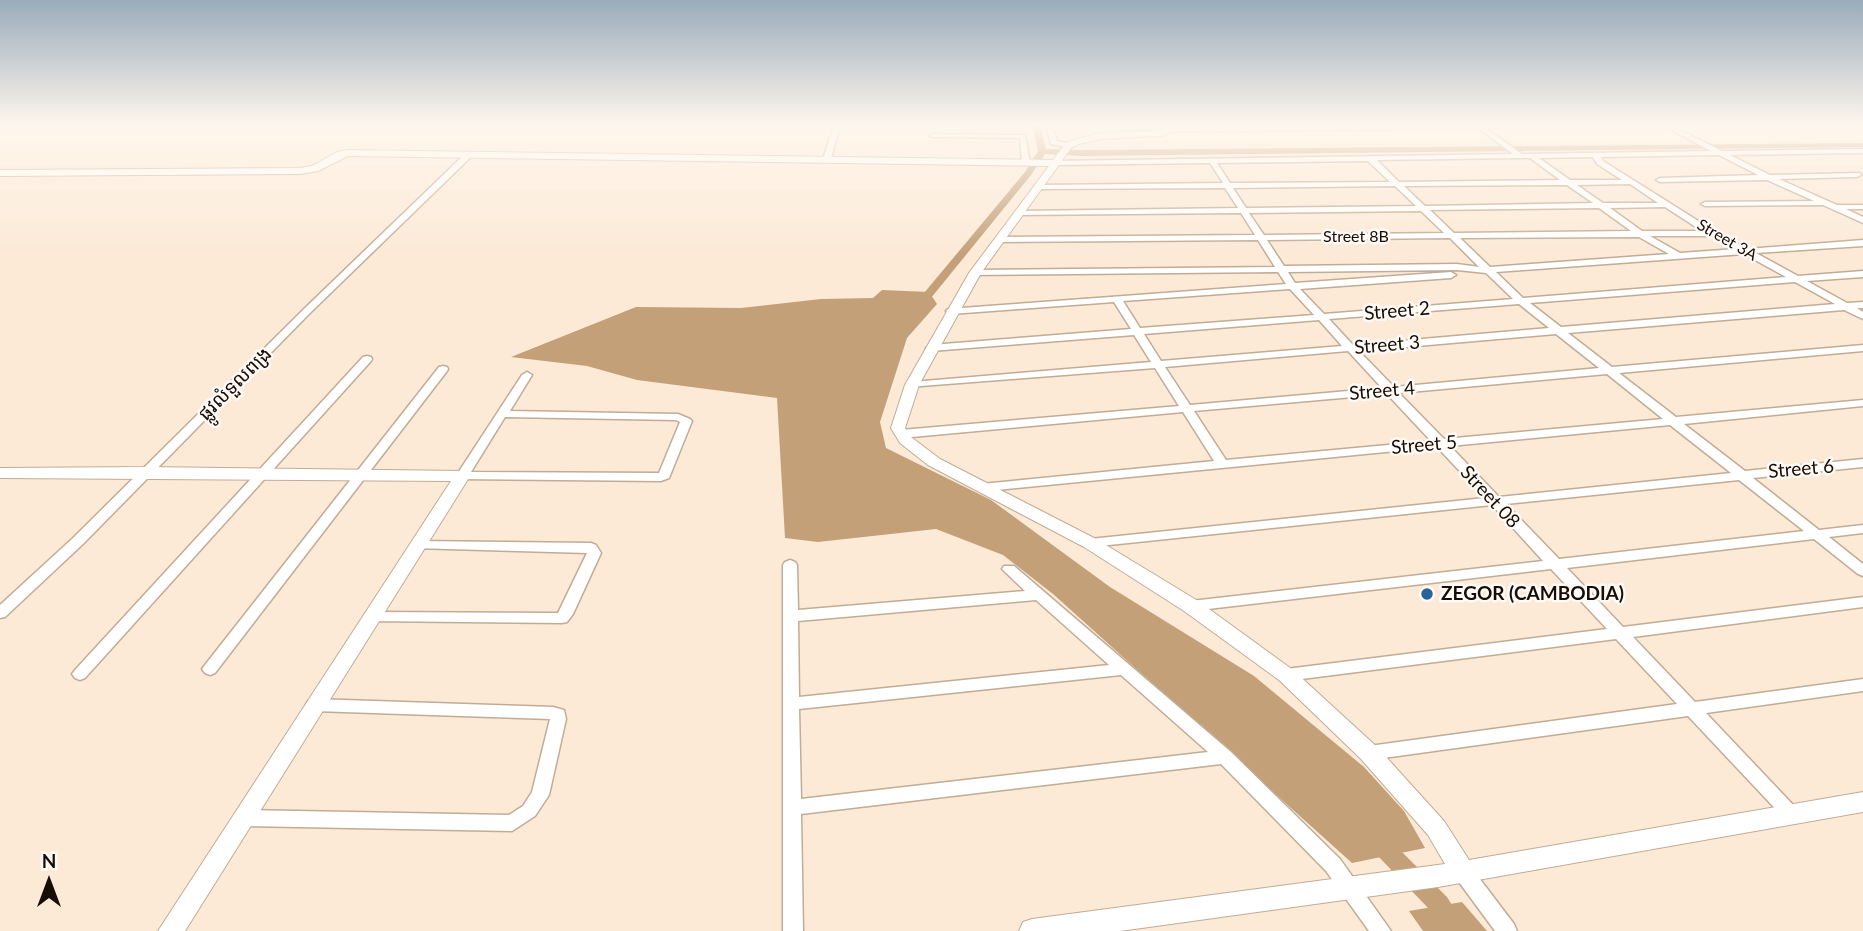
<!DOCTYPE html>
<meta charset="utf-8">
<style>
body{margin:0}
#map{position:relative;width:1863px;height:931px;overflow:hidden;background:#fcead7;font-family:Lato,sans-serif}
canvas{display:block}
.north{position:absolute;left:14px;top:847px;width:70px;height:70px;-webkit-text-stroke:5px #fffaf5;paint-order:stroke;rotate:0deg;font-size:19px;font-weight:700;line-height:28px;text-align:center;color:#160e06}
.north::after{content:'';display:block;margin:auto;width:24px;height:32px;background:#160e06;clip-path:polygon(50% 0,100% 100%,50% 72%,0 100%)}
</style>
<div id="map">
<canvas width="1863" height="931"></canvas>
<div class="north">N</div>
</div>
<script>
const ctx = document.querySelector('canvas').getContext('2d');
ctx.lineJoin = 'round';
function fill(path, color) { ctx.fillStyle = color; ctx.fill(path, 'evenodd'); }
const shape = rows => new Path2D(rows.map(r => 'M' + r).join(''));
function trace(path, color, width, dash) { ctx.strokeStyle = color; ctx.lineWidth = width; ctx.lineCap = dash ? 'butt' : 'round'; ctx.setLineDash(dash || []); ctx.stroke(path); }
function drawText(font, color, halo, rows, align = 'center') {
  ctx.font = font + ' Lato,"Noto Sans Khmer",sans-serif'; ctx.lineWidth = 5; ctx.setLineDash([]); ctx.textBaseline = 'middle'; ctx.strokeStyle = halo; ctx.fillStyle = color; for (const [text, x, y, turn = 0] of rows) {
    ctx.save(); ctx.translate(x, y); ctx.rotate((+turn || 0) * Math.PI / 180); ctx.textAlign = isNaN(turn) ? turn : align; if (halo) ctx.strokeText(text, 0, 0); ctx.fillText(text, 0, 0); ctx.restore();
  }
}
fill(shape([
 [882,290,929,292,937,304,907,338,880,422,886,448,991,500,1110,587,1254,676,1364,767,1404,811,1425,848,1352,863,1053,594,1003,555,936,529,818,542,785,538,777,398,637,380,587,366,511,357,636,307,741,308,821,299,873,298],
 [1462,902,1487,931,1423,931,1409,911]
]), '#c3a078');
fill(shape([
 [1032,125,1040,125,1046,149,1082,150,1863,143,1863,147,1082,156,1045,154,1031,175,922,309,914,309,914,305,1025,172,1038,151,1032,125],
 [1381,836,1388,838,1447,897,1468,931,1444,931,1431,911,1374,852,1371,845,1374,838,1381,836]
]), '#c3a078');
const minor = shape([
 [834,125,840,125,831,159,827,161,823,159,834,125],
 [1046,125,1052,125,1057,141,1071,144,1071,148,1051,144,1046,125],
 [1474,125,1481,125,1522,154,1711,151,1662,125,1670,125,1722,151,1863,149,1863,153,1730,155,1770,175,1860,173,1861,175,1857,177,1779,179,1837,205,1863,205,1863,209,1846,209,1863,217,1863,223,1823,205,1705,206,1701,204,1705,202,1814,201,1767,180,1660,182,1656,180,1660,178,1758,175,1719,155,1601,157,1603,161,1703,224,1747,249,1863,240,1863,246,1756,253,1798,276,1863,271,1863,277,1807,281,1847,303,1863,302,1863,308,1857,308,1863,312,1863,319,1844,310,1568,333,1612,367,1863,345,1863,351,1619,373,1676,417,1863,400,1863,406,1684,424,1745,471,1863,459,1863,467,1753,478,1819,530,1863,525,1863,533,1829,537,1863,564,1863,576,1858,574,1814,539,1567,568,1623,627,1863,597,1863,607,1633,637,1695,702,1863,679,1863,691,1706,713,1797,809,1800,814,1797,819,1791,822,1785,819,1688,716,1369,760,1363,758,1361,753,1363,748,1369,746,1677,704,1616,639,1286,681,1281,679,1278,675,1281,671,1286,669,1607,629,1551,569,1191,611,1186,610,1184,606,1186,602,1191,601,1543,561,1492,505,1090,547,1085,546,1083,543,1085,540,1090,539,1485,498,1437,447,986,491,982,490,980,487,982,484,1214,461,1183,412,901,438,895,434,901,430,1179,406,1155,368,908,387,907,385,912,382,1151,362,1134,335,931,351,926,348,931,345,1131,329,1114,302,951,314,946,311,948,309,1286,284,1278,272,972,275,970,273,975,270,1275,267,1258,240,996,242,995,240,999,237,1255,235,1241,213,1018,215,1018,211,1021,211,1238,208,1225,188,1040,189,1036,187,1040,185,1223,183,1210,163,1057,165,1054,165,1054,161,1513,154,1474,125],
 [1593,157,1597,164,1622,180,1570,180,1539,158,1593,157],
 [1519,158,1530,158,1560,180,1399,182,1377,160,1519,158],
 [1368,161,1390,182,1230,183,1217,163,1368,161],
 [1630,184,1658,203,1603,203,1577,185,1630,184],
 [1567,185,1593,203,1425,206,1404,186,1567,185],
 [1395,186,1416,206,1246,208,1233,188,1395,186],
 [1665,207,1702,231,1642,231,1610,208,1665,207],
 [1599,208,1631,231,1454,233,1430,210,1599,208],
 [1421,211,1444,233,1264,235,1249,213,1421,211],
 [1650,236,1711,236,1736,249,1680,253,1650,236],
 [1639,237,1669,254,1490,267,1460,238,1639,237],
 [1450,238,1479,267,1457,264,1284,266,1267,240,1450,238],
 [1744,254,1786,277,1523,298,1496,272,1744,254],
 [1457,270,1486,273,1513,299,1324,314,1300,289,1451,278,1456,275,1451,272,1295,283,1288,272,1457,270],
 [1795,282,1835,304,1561,327,1530,303,1795,282],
 [1290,289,1314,315,1140,328,1123,301,1290,289],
 [1519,304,1549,328,1353,345,1329,319,1519,304],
 [1319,320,1342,346,1161,361,1144,334,1319,320],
 [1556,334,1599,368,1394,387,1359,351,1556,334],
 [1348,351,1382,388,1190,405,1165,367,1348,351],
 [1607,374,1663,419,1444,439,1399,393,1607,374],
 [1387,394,1431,441,1226,460,1194,411,1387,394],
 [1670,425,1731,473,1499,497,1450,446,1670,425],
 [1739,480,1804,531,1559,559,1506,504,1739,480],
 [933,134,1025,135,1030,163,1026,165,1022,163,1020,138,931,137,929,136,933,134],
 [467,152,474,154,311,312,83,544,5,617,0,618,0,605,73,538,305,308,467,152],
 [367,356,371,357,372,359,371,361,85,678,80,680,75,678,72,674,75,670,363,357,367,356],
 [443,366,447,367,448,369,447,371,215,673,210,675,205,673,202,669,205,665,439,367,443,366],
 [527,372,532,375,510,411,678,414,690,419,692,421,669,478,661,481,458,479,456,476,522,375,527,372],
 [505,417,676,420,680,422,659,473,471,472,505,417],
 [418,541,591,543,596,545,601,553,573,614,567,622,562,623,366,621,364,617,366,613,371,612,558,613,587,553,413,548,411,545,413,542,418,541],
 [790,560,795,562,797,565,798,610,1025,591,1002,569,1004,566,1014,566,1231,752,1340,859,1391,931,1369,931,1326,871,1221,764,801,814,803,931,783,931,783,565,785,562,790,560],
 [1036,600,1109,665,799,697,798,621,1036,600],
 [1121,675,1208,752,801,799,799,709,1121,675],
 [314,699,553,707,564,710,566,719,549,795,535,816,512,831,244,826,238,824,235,818,238,812,244,810,509,815,523,806,532,792,550,719,314,711,308,709,306,705,308,701,314,699],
 [1463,863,1470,866,1514,924,1517,931,1495,931,1456,878,1454,872,1456,866,1463,863]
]);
const tertiary = shape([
 [1513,125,1509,128,1171,132,1161,136,1101,139,1079,144,1071,148,981,273,919,385,905,428,911,437,940,459,1096,539,1198,601,1293,670,1377,747,1444,821,1469,860,1863,792,1863,812,1438,887,1120,931,1019,931,1023,922,1032,919,1445,864,1428,835,1361,759,1279,680,1184,611,1084,547,928,465,900,443,891,428,905,385,969,273,1049,166,348,156,318,171,300,174,0,176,0,170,300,168,312,166,337,152,348,150,1053,160,1065,144,1073,140,1101,133,1161,130,1167,126,1513,125],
 [146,467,462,471,470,476,185,931,158,931,451,481,0,478,0,468,146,467]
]);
trace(minor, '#c1ac95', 3);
trace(tertiary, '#c1ac95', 2);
fill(minor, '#fff');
fill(tertiary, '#fff');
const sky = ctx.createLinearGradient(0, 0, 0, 255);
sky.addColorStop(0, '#99acbb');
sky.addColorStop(0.49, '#fef6ed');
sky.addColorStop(1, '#fef6ed00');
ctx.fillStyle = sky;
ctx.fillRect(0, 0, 1863, 255);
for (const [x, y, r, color] of [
 [1427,594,7,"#29649b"]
]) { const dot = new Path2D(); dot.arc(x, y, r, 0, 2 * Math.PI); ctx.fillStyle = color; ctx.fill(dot); trace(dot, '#fffaf5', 2.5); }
drawText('16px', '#160e06', '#fffaf5', [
 ["Street 8B",1356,237],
 ["Street 3A",1727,240,30]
]);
drawText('19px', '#160e06', '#fffaf5', [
 ["Street 2",1397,311,-5],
 ["Street 3",1387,345,-5],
 ["ផ្លូវលំទួលពង្រ",235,384,-45],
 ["Street 4",1382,391,-5],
 ["Street 5",1424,445,-5],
 ["Street 6",1801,469,-5],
 ["Street 08",1490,497,47]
]);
drawText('bold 19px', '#160e06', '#fffaf5', [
 ["ZEGOR (CAMBODIA)",1441,594]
], 'left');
</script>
